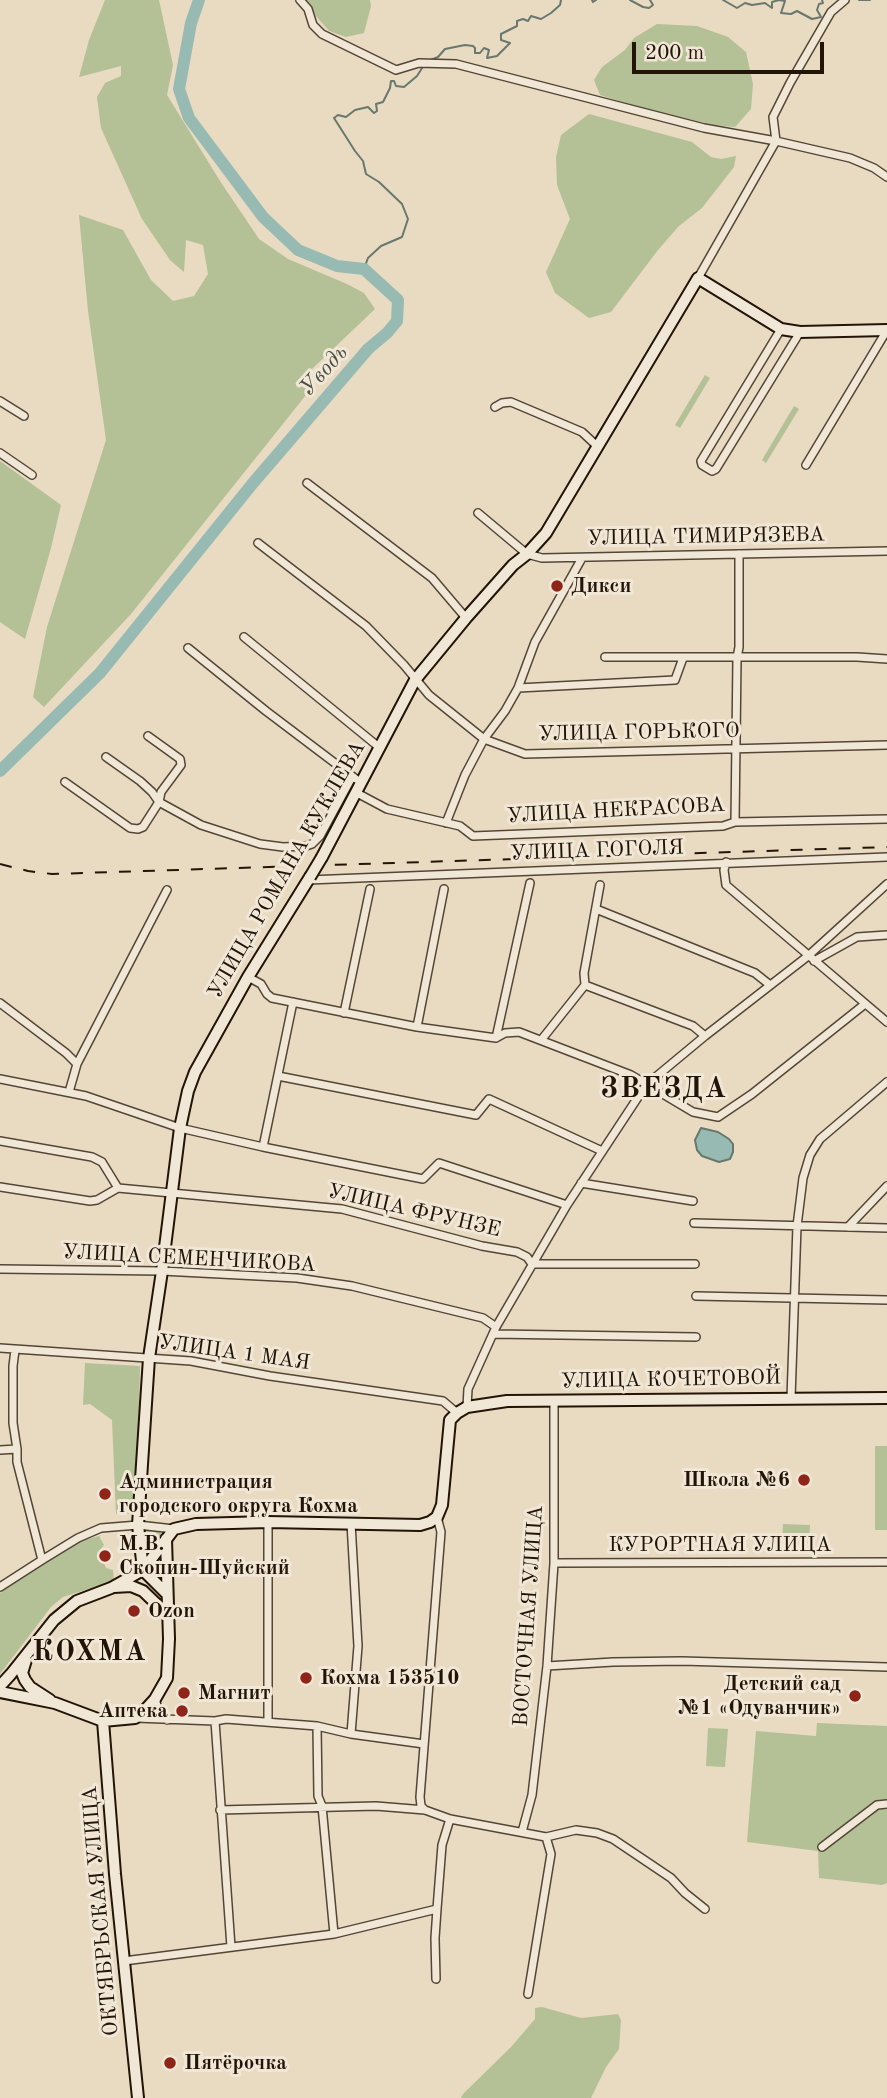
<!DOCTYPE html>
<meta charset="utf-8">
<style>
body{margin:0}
#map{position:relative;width:887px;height:2098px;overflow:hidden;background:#e9dac2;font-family:"Old Standard TT",serif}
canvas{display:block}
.scale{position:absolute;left:632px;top:42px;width:192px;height:32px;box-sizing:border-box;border:4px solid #221406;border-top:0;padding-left:9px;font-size:21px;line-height:24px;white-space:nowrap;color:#221406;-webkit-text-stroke:5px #f1e7d7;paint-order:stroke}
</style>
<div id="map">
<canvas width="887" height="2098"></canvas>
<div class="scale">200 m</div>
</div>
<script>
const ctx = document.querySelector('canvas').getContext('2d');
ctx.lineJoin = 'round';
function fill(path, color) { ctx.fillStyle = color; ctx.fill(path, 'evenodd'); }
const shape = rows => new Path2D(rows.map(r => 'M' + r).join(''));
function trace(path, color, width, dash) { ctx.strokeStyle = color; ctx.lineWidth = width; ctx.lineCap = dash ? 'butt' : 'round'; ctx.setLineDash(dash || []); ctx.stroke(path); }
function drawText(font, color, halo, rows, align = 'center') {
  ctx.font = font + ' "Old Standard TT",serif'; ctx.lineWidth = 6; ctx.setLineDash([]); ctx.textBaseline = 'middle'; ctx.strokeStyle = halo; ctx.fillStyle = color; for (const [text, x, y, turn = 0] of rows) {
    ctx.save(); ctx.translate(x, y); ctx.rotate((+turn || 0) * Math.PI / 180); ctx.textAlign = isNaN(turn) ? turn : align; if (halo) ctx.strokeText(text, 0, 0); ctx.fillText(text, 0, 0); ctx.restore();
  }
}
fill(shape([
 [105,0,159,0,173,65,167,95,220,181,259,239,288,259,347,284,364,293,375,309,312,369,306,395,131,614,44,707,33,697,47,627,106,440,88,311,79,215,123,230,151,280,173,301,194,296,208,274,203,245,186,240,184,272,170,260,142,219,101,128,97,97,105,83,121,76,121,66,79,77,89,40],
 [305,0,370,0,371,6,364,33,346,37,329,31,316,16],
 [657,24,697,26,728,37,746,52,753,84,751,109,735,127,714,125,635,106,600,95,594,80,602,67,625,50,634,38],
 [589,114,692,142,711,157,721,159,736,156,734,167,720,185,702,208,679,226,658,250,611,312,589,318,555,293,546,272,570,219,557,185,556,157,561,135],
 [705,375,710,378,680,428,675,425],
 [794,406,799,409,766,463,762,460],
 [0,461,61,505,51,548,25,639,0,622],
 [85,1363,140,1366,137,1514,116,1514,112,1420,90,1404,83,1405],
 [875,1446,887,1446,887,1530,875,1530],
 [783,1524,810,1525,809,1544,782,1543],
 [145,1531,162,1531,155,1547,146,1558],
 [99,1536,104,1545,99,1551,106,1568,113,1570,114,1581,63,1597,51,1607,0,1674,0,1593,8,1583,77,1542],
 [817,1723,887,1726,887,1883,882,1885,819,1878,818,1851,747,1842,756,1731,816,1736],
 [708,1728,728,1729,725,1767,706,1766],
 [542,2007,581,2018,618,2014,621,2020,619,2049,606,2067,591,2098,461,2098,463,2094,511,2047,535,2019,535,2008]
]), '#b4c095');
const water = shape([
 [701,1128,718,1132,729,1139,733,1144,733,1152,730,1159,719,1162,702,1156,697,1150,695,1140,701,1128]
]);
fill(water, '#97bbb2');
trace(water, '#68786d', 2);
trace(shape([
 [592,0,593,2,596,0],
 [630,0,643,7,649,8,653,5,650,0],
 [723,0,737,8,745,3,752,5,765,3,772,8,772,2,779,0,785,1,781,13,791,14,797,11,812,19,821,17,817,10,819,4,823,3,822,0],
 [859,0,870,0],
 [428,61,438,57,445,49,465,45,473,46,475,48,475,53,480,53,484,48,489,50,487,58,497,56,510,43,501,40,501,34,517,26,517,21,523,19,528,21,531,16,541,19,551,13,560,5,561,0],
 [364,269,368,258,381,246,402,237,408,219,402,204,379,182,366,174,363,161,355,151,334,118,338,115,346,117,355,110,368,107,374,113,377,111,376,104,383,102,390,88,391,81,394,81,396,86,404,87,417,76,424,65]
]), '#68786d', 2);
trace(shape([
 [0,771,100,673,253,483,368,349,387,333,397,321,398,300,364,269,337,266,298,250,263,217,189,118,179,89,191,23,199,0]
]), '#97bbb2', 12);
const street = shape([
 [300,0,308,9,313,25,322,34,396,70,419,63,456,64,704,128,776,141,850,158,874,168,887,177],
 [698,278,776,141,773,117,790,83,831,12,845,0],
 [781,329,701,461,702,465,712,471,716,469,800,332],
 [0,401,24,416],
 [495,407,502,403,511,402,582,432,597,446],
 [0,453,32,475],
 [806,465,887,330],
 [307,483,432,578,466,618],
 [478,513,527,554,542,558,887,551],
 [258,543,366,626,404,665,429,695,484,739,525,754,887,745],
 [244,637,380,748],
 [188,648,266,711,356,779],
 [605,657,857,657,887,659],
 [518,688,675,680,683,658],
 [106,757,140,781,152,792,159,802,201,825,260,844,283,847,306,846,312,844,320,836,352,777],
 [65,782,130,828,138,829,143,827,159,802,161,792,181,765,180,759,148,736],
 [357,793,387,809,460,826,473,836,723,826,735,822,887,819],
 [735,822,737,658,739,647,739,554],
 [446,823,465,775,484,739,505,711,518,688,535,642,582,558],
 [726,862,724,870,726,885,887,1022],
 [308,880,887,857],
 [596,909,755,973,770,985],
 [814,961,857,937,887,935],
 [248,977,261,984,267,994,272,998,417,1027,496,1038,505,1033,519,1032,631,1075,693,1112,718,1117,752,1094,865,1004],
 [585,985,693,1026,705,1036],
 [0,1003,66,1053,77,1064,69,1092],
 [344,1013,370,889],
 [417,1027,444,889],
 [496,1038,530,883],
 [542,1039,585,985,584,973,600,885],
 [77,1064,167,890],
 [278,1076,476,1115,489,1099,602,1151],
 [0,1079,86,1096,180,1128,263,1147,423,1179,439,1163,567,1205],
 [0,1141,92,1157,102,1162,118,1188],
 [263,1147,293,1002],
 [581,1183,693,1201],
 [0,1187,90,1201,97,1200,118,1188,342,1209,482,1246,517,1252,527,1257,532,1264,695,1264],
 [694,1223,887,1228],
 [848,1227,887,1186],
 [0,1269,162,1271,297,1278,352,1286,483,1318,496,1327],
 [696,1296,887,1300],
 [493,1334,696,1337],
 [0,1348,191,1361,270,1376,443,1401,457,1413],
 [15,1350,13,1366,13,1423,17,1449,17,1462,42,1560],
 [791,1398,797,1226,803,1178,810,1155,820,1139,887,1082],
 [467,1407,468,1389,496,1327,567,1205,646,1085,705,1036,808,956,887,884],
 [0,1450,17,1449],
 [268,1522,268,1722],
 [351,1523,358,1646,351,1734],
 [554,1563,887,1562],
 [0,1587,42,1560,78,1538,101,1528,138,1525,174,1529],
 [547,1666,613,1662,682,1661,887,1667],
 [155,1699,159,1712,167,1720],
 [136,1718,215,1721,226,1719,317,1726,351,1734,424,1744],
 [215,1721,231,1947],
 [317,1726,318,1796,322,1806,334,1934],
 [220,1810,376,1806,425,1810,450,1819,546,1837,576,1830,597,1833,613,1839,671,1878,685,1893,705,1909],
 [425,1810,421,1806,420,1797,441,1532,437,1517],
 [522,1832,532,1795,547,1666,554,1563,554,1401],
 [822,1847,877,1805,887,1804],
 [124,1961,334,1934,437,1909],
 [436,1979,435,1938,437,1909,442,1845,450,1819],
 [528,1994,551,1854,546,1837]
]);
const secondary = shape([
 [322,857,415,680,466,618,513,565,527,554,546,533,698,278,781,329,800,332,887,330],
 [114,1587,131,1586,143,1591,168,1615],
 [167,1594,143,1570,138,1525,149,1358,162,1271,180,1128,188,1091,195,1072,248,977,310,877],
 [26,1660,22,1673,25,1680,30,1687,50,1700],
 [0,1686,11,1674,54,1620,77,1601,111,1588,143,1570,174,1529,196,1524,268,1522,420,1525,430,1522,437,1517,442,1505,450,1420,457,1413,467,1407,507,1401,887,1398],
 [0,1692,55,1703,103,1721,135,1718,145,1710,155,1699,167,1678,169,1639,166,1539],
 [103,1721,115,1874,138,2098]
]);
trace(street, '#544635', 10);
trace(secondary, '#221406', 14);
trace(street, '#f1e7d7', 7);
trace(secondary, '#f1e7d7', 10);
trace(shape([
 [0,864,28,871,52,874,887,847]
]), '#221406', 2, [12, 12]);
const secondaryBridge = shape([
 [310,877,322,857]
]);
trace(secondaryBridge, '#221406', 14, []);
trace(secondaryBridge, '#f1e7d7', 10);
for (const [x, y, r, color] of [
 [557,586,7,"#8f2418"],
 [804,1480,7,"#8f2418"],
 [105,1494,7,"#8f2418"],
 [105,1556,7,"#8f2418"],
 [134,1611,7,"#8f2418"],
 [306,1678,7,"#8f2418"],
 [184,1693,7,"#8f2418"],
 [855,1696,7,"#8f2418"],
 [182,1711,7,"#8f2418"],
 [170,2063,7,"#8f2418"]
]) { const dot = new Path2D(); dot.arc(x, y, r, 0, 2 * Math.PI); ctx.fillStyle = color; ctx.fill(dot); trace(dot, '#f1e7d7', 2.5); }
drawText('21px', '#221406', '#f1e7d7', [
 ["УЛИЦА ТИМИРЯЗЕВА",706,537,-1],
 ["УЛИЦА ГОРЬКОГО",639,733,-1],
 ["УЛИЦА НЕКРАСОВА",616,811,-3],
 ["УЛИЦА ГОГОЛЯ",597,851,-2],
 ["УЛИЦА РОМАНА КУКЛЕВА",287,870,-60],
 ["УЛИЦА ФРУНЗЕ",414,1211,13],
 ["УЛИЦА СЕМЕНЧИКОВА",189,1259,3],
 ["УЛИЦА 1 МАЯ",234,1353,8],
 ["УЛИЦА КОЧЕТОВОЙ",671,1380,-1],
 ["КУРОРТНАЯ УЛИЦА",720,1545],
 ["ВОСТОЧНАЯ УЛИЦА",529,1616,-86],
 ["ОКТЯБРЬСКАЯ УЛИЦА",101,1911,-95]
]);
drawText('bold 21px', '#221406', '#f1e7d7', [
 ["Дикси",571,586],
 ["Школа №6",790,1480,"right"],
 ["Администрация",119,1482],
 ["городского округа Кохма",119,1506],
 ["М.В.",119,1544],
 ["Скопин-Шуйский",119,1568],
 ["Ozon",148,1611],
 ["Кохма 153510",320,1678],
 ["Детский сад",841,1684,"right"],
 ["№1 «Одуванчик»",841,1708,"right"],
 ["Магнит",198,1693],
 ["Аптека",168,1711,"right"],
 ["Пятёрочка",184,2063]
], 'left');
drawText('italic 23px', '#4b4e42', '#f1e7d7', [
 ["Уводь",324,371,-48]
]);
ctx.letterSpacing = '2px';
drawText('bold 28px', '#221406', '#f1e7d7', [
 ["ЗВЕЗДА",664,1090],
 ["КОХМА",90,1653]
]);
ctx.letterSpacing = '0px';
</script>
